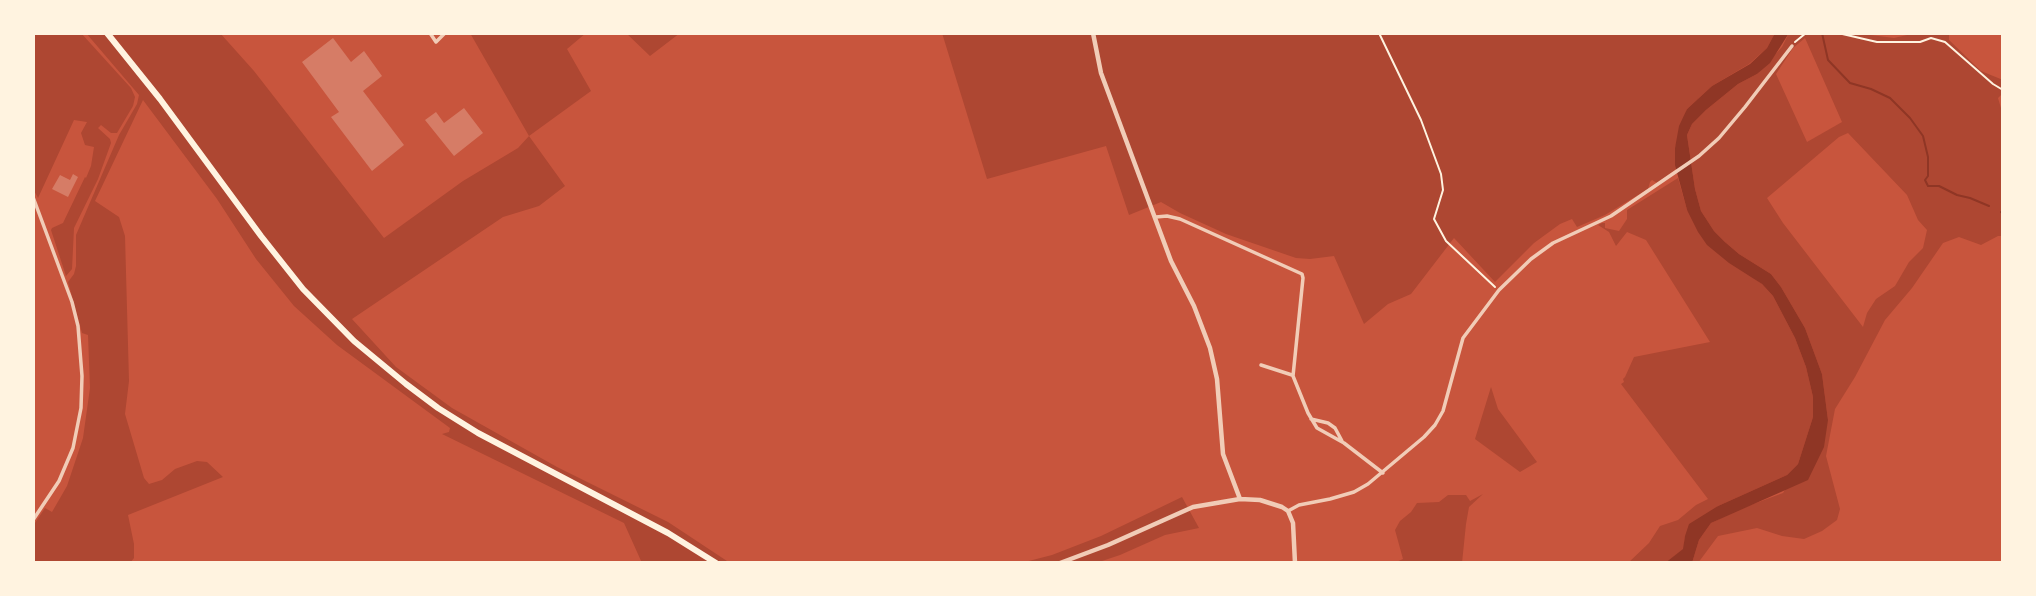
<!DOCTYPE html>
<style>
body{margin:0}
#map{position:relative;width:2036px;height:596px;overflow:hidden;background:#c8553d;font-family:"Varela Round",sans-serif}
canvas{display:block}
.frame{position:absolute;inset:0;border:35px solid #fff3e0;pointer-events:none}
</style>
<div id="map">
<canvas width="2036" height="596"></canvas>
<div class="frame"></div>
</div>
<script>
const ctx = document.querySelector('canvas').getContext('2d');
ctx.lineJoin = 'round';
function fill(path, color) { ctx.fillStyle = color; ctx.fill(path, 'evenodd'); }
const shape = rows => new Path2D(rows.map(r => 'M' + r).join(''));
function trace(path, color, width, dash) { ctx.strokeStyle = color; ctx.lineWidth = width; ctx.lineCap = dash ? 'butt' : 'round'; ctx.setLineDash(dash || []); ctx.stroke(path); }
fill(shape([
 [33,33,81,33,131,88,135,97,133,106,117,133,111,133,101,125,98,128,110,139,111,143,98,179,74,228,72,269,66,276,51,230,52,228,63,223,85,177,86,178,91,166,94,147,85,145,81,133,87,122,74,120,38,198,37,196,33,189],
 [86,33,220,33,254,71,384,238,463,181,518,148,529,136,470,33,586,33,567,49,591,91,529,136,565,186,539,206,503,217,352,319,396,367,452,408,557,467,668,522,730,563,642,563,624,523,442,434,449,432,450,428,337,345,294,306,256,259,217,199,143,100,95,201,119,217,125,236,129,381,125,414,144,478,149,484,162,480,175,469,197,461,207,462,223,477,128,515,134,544,134,558,130,563,33,563,33,526,45,508,52,512,67,486,83,438,90,388,88,335,82,333,68,282,74,274,76,266,76,235,119,135,137,104,139,95],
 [626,33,680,33,650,56],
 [942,33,1775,33,1767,48,1749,64,1712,86,1687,109,1675,148,1676,169,1657,183,1652,180,1650,182,1648,189,1605,215,1577,227,1572,219,1560,224,1534,243,1495,282,1454,238,1411,294,1388,304,1364,324,1334,256,1310,259,1296,258,1226,234,1180,213,1161,202,1129,215,1106,146,987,179],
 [1789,33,1855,33,1894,38,1916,33,1949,33,1949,40,1981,71,2003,80,2003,93,1998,98,2003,115,2003,236,1998,236,1981,245,1959,237,1943,243,1912,288,1885,320,1855,377,1835,409,1826,456,1840,509,1837,520,1822,531,1804,539,1782,536,1757,528,1718,536,1698,563,1692,563,1699,540,1711,523,1740,509,1783,493,1828,420,1822,374,1805,328,1781,287,1771,274,1739,254,1725,242,1714,231,1701,211,1695,189,1687,135,1692,124,1706,110,1738,84,1757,74,1782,47],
 [1805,38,1842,122,1807,142,1776,74,1793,48],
 [1848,133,1907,195,1918,220,1927,230,1923,248,1909,262,1895,286,1876,299,1867,313,1863,327,1783,223,1767,198,1839,137],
 [1678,178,1687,210,1748,274,1762,284,1773,296,1795,338,1806,367,1813,397,1813,417,1798,464,1787,475,1718,506,1685,536,1684,549,1665,563,1628,563,1649,543,1660,526,1678,520,1696,505,1708,499,1621,384,1624,382,1623,379,1625,377,1634,357,1710,342,1646,240,1627,232,1616,246,1609,232,1598,225,1602,223,1605,223,1605,228,1619,231,1627,219,1627,210],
 [1491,387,1498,409,1537,462,1520,472,1475,439],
 [1483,494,1469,507,1466,524,1462,563,1394,563,1403,559,1395,530,1400,521,1411,512,1417,503,1439,502,1448,495,1466,495,1470,501],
 [1182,497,1199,528,1165,535,1120,555,1096,563,1021,563,1052,555,1101,536]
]), '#ae4732');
fill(shape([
 [1775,33,1789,33,1770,63,1757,74,1738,84,1706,110,1692,124,1687,135,1695,189,1701,211,1714,231,1725,242,1739,254,1771,274,1781,287,1805,328,1822,374,1828,420,1824,447,1808,480,1711,523,1699,540,1692,563,1665,563,1683,549,1685,536,1689,524,1718,506,1787,475,1798,464,1813,417,1813,397,1806,367,1795,338,1773,296,1762,284,1729,263,1707,245,1698,232,1687,210,1675,165,1675,148,1679,126,1687,109,1712,86,1750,64,1767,48]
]), '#8f3625');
trace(shape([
 [1822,33,1828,60,1850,83,1871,89,1890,98,1910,118,1923,136,1928,157,1928,176,1925,180,1928,186,1939,186,1957,195,1970,198,1989,206],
 [2001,212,2003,213]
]), '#8f3625', 2);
fill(shape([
 [333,38,351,62,364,51,382,76,363,91,404,145,372,171,331,117,339,112,302,62],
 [464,108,483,133,454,156,425,120,436,112,444,123],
 [73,174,78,177,68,197,52,189,60,175,70,180]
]), '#d67c66');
trace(shape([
 [1379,33,1421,120,1441,174,1443,190,1434,219,1446,241,1495,287],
 [1838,33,1877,42,1920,42,1931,38,1945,42,1993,84,2003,90],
 [1795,42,1806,33]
]), '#fff3e0', 2);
trace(shape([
 [430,33,436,42,445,33],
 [33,197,72,302,78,326,82,376,81,408,73,448,59,481,33,520],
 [1156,217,1167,216,1180,219,1302,274,1303,278,1293,376,1308,413,1317,428,1344,443,1383,473],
 [1261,365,1292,375],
 [1311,419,1328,423,1335,428,1342,441],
 [1288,511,1299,505,1330,499,1354,492,1368,484,1424,437,1435,425,1443,411,1463,338,1499,290,1531,259,1553,243,1611,216,1699,156,1719,138,1745,107,1792,46]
]), '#f1ccb7', 3.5);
trace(shape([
 [1093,33,1101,73,1171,261,1194,306,1210,348,1217,379,1223,454,1240,499],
 [1060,563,1108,545,1193,507,1240,499,1260,500,1282,507,1288,511,1293,523,1295,563]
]), '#f1ccb7', 4.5);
trace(shape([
 [107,33,160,99,261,236,303,289,354,341,406,384,438,408,478,433,668,533,716,563]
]), '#fff3e0', 6);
</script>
